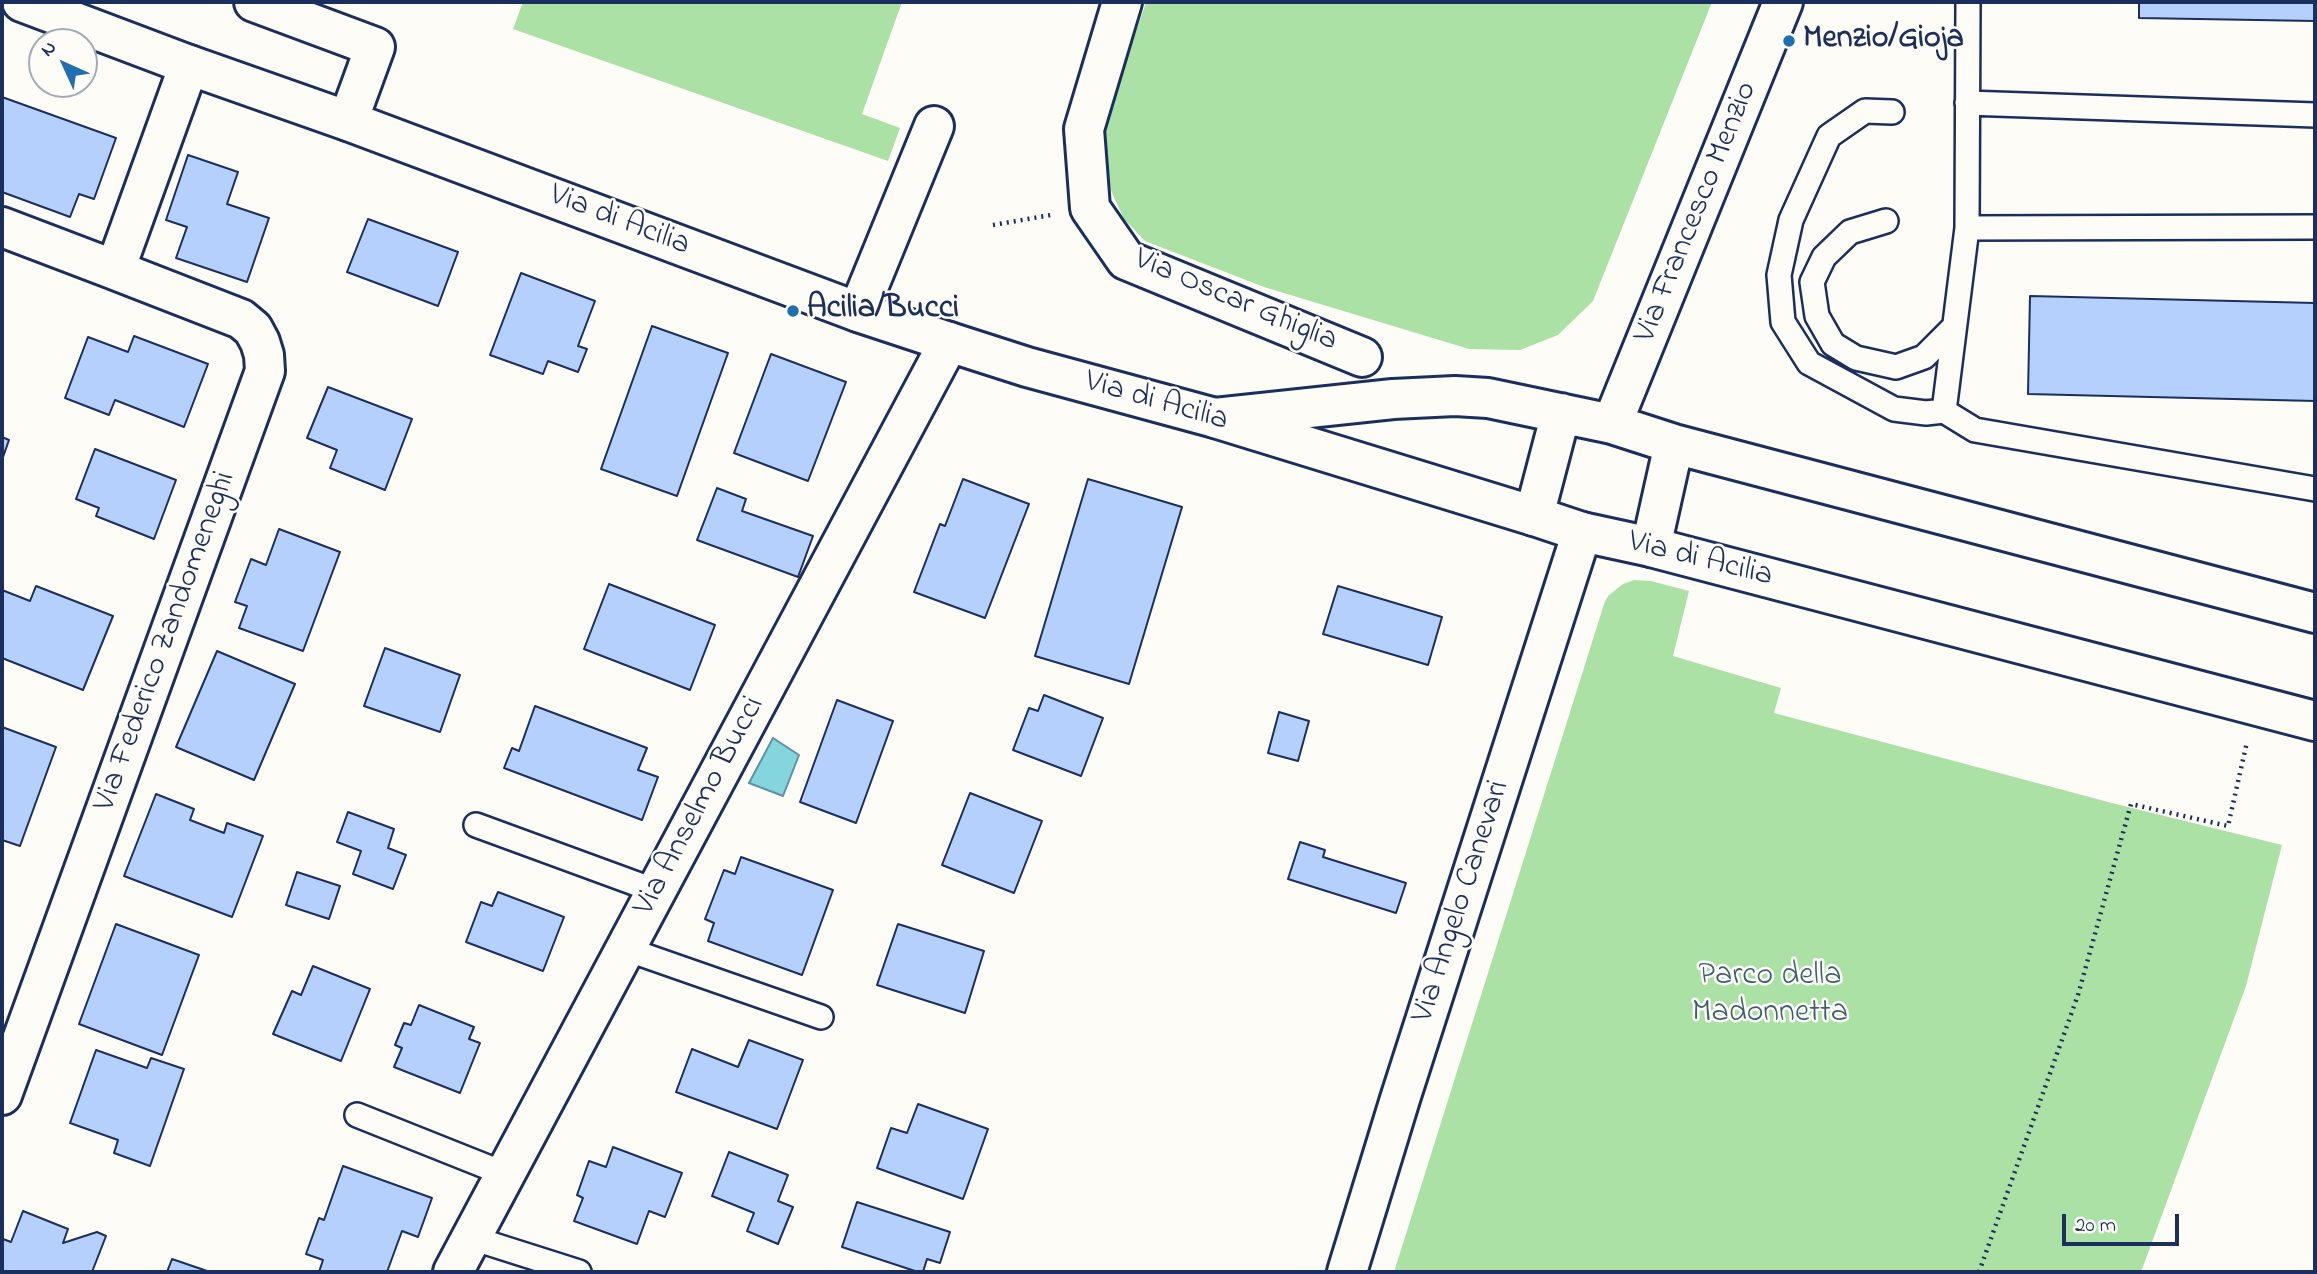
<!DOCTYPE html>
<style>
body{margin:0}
#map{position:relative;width:2317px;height:1274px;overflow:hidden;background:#fdfcf7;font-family:"Indie Flower",sans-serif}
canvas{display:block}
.frame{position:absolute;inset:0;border:4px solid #1b2f5e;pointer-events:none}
.north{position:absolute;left:28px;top:28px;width:70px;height:70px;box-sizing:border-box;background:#fdfcf7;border:2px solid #a3aaba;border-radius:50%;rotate:315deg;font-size:19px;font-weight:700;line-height:28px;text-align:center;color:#1b2f5e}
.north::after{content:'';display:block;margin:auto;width:24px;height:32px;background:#1f6fb2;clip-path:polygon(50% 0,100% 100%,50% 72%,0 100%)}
.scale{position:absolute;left:2062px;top:1214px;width:117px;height:32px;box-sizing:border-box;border:4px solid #1b2f5e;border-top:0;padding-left:9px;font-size:21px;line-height:24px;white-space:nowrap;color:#1b2f5e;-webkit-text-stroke:5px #fdfcf7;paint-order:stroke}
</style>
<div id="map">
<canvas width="2317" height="1274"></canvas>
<div class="frame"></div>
<div class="north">N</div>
<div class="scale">20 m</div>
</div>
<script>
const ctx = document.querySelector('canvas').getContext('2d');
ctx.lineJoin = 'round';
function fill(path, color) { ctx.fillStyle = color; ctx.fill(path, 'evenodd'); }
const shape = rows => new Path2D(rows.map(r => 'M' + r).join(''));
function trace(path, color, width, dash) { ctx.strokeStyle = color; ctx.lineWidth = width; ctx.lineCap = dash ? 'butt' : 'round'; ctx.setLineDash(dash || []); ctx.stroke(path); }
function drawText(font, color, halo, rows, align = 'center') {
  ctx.font = font + ' "Indie Flower",sans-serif'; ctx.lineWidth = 5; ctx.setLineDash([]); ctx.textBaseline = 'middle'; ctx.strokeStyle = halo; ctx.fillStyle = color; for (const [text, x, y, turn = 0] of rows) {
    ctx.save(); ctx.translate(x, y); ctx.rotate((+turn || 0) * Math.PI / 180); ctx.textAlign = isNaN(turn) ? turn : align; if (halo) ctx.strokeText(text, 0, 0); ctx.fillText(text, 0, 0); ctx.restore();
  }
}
fill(shape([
 [523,2,902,2,862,114,900,128,888,161,513,29],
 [1146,2,1712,2,1593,301,1558,335,1520,350,1469,349,1264,287,1145,241,1124,219,1112,193,1103,166,1102,135],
 [1634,580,1651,581,1689,591,1673,656,1781,688,1774,713,2112,803,2282,845,2246,986,2141,1272,1394,1272,1604,604,1608,596,1623,584]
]), '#abe1a5');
const water = shape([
 [773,738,799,755,783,796,749,783,773,738]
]);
fill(water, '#84d6dc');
trace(water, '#5a93aa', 2);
const building = shape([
 [2139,2,2315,2,2315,21,2139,18,2139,2],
 [2,97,116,138,94,199,79,194,70,217,2,192,2,97],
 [188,155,238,172,227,204,269,218,247,282,176,258,187,227,166,220,188,155],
 [368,219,458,252,438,306,347,272,368,219],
 [521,273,595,301,578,346,587,349,578,372,548,361,543,374,490,355,521,273],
 [2030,296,2315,303,2315,401,2028,394,2030,296],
 [652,326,728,353,677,496,601,469,652,326],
 [134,336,208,364,184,427,115,400,109,415,65,398,88,337,128,352,134,336],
 [771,354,846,382,808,481,734,453,771,354],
 [328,387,412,419,385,490,330,468,337,450,307,438,328,387],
 [2,437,9,440,2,460,2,437],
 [95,449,176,480,154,539,96,516,99,508,76,499,95,449],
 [963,479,1029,504,985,618,914,592,940,524,945,526,963,479],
 [1088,479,1182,507,1129,684,1035,656,1088,479],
 [717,488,746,499,742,511,813,536,798,577,697,540,717,488],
 [279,529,340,552,303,651,239,628,247,606,235,602,251,559,266,565,279,529],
 [609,584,715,625,690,690,584,649,609,584],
 [36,586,113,616,83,690,2,658,2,590,30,601,36,586],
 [1338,586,1442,617,1428,665,1323,634,1338,586],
 [385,648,460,675,440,732,364,706,385,648],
 [217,651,295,684,254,780,176,747,217,651],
 [1044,695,1103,718,1081,776,1013,750,1029,708,1038,711,1044,695],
 [837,700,893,721,856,823,800,802,837,700],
 [535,706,647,748,638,770,658,777,642,820,504,768,512,748,519,751,535,706],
 [1279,712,1309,721,1298,761,1268,753,1279,712],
 [2,727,56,747,20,846,2,840,2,727],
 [970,793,1042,821,1014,893,942,865,970,793],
 [156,794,194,809,190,820,224,833,227,823,263,836,232,917,124,876,156,794],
 [348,812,394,829,388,848,406,855,393,889,353,874,361,851,337,842,348,812],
 [1300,842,1325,850,1323,857,1406,883,1396,913,1288,879,1300,842],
 [741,857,833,890,802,975,708,941,714,923,705,919,724,870,735,874,741,857],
 [297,872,340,886,329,919,286,905,297,872],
 [498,892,564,917,543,971,466,942,481,902,492,906,498,892],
 [116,924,199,955,162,1055,79,1024,116,924],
 [898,924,984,951,965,1013,877,985,898,924],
 [313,966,370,989,341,1061,273,1034,292,991,301,995,313,966],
 [419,1005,474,1027,469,1039,480,1043,460,1093,394,1067,402,1048,395,1045,404,1023,411,1025,419,1005],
 [749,1040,803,1060,777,1129,676,1092,692,1049,738,1067,749,1040],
 [96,1050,147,1068,151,1058,184,1069,150,1166,114,1153,118,1140,70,1123,96,1050],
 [918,1104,988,1129,963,1199,877,1168,891,1128,907,1133,918,1104],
 [613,1147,682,1173,665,1217,649,1211,637,1244,574,1221,583,1198,577,1195,589,1161,606,1167,613,1147],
 [729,1152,788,1175,778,1201,793,1207,778,1244,747,1231,754,1213,712,1196,729,1152],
 [343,1166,432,1198,418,1237,402,1231,387,1272,319,1272,323,1260,306,1254,319,1218,324,1220,343,1166],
 [857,1202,950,1232,940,1263,927,1259,923,1272,918,1272,842,1247,857,1202],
 [23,1211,68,1229,63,1243,97,1232,106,1236,92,1272,2,1272,2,1242,3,1239,11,1242,23,1211],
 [172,1259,210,1272,167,1272,172,1259]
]);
fill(building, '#b6d0fd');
trace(building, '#1b2f5e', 2);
const service = shape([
 [1967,103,2315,115],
 [1892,112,1865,111,1829,136,1791,220,1779,275,1783,322,1809,363,1894,409,1926,413,1944,411,1967,228,1968,2],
 [1886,221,1850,232,1824,257,1812,282,1817,316,1833,344,1856,358,1896,367,1924,357,1953,328],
 [1967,228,2315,227],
 [1944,411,1975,430,2315,489],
 [476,825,656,891],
 [626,949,821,1017],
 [357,1115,505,1174],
 [472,1238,579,1272]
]);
const minor = shape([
 [254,2,375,47,348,121],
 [1122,2,1084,129,1090,208,1126,260,1362,357],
 [2,227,115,270,189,65],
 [858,312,934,126],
 [1215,418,1393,399,1455,396,1488,398,1612,424,1674,444,2315,613],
 [1612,424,1783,2],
 [1534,516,1561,413],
 [1651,547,1674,444],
 [2,1095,265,371,264,355,260,342,253,329,241,319,115,270],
 [453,1272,949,342],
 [1347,1272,1400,1099,1582,532]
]);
const tertiary = shape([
 [22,2,189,65,348,121,858,312,949,342,1027,367,1215,418,1534,516,1582,532,1651,547,2315,721]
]);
trace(service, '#1b2f5e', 28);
trace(minor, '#1b2f5e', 44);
trace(tertiary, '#1b2f5e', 44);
trace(shape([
 [993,225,1051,215],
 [1979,1272,2078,995,2131,804,2228,826,2247,742]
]), '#1b2f5e', 4.5, [2, 5]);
trace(service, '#fdfcf7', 23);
trace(minor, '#fdfcf7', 38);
trace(tertiary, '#fdfcf7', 38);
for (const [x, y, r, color] of [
 [1789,41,7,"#1f6fb2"],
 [793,311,7,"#1f6fb2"]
]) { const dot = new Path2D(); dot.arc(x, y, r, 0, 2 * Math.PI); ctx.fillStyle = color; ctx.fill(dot); trace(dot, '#fdfcf7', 2.5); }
drawText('bold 32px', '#1b2f5e', '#fdfcf7', [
 ["Menzio/Gioja",1803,41],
 ["Acilia/Bucci",807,311]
], 'left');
drawText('32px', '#1b2f5e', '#fdfcf7', [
 ["Via Francesco Menzio",1698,213,-68],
 ["Via di Acilia",619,222,21],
 ["Via Oscar Ghiglia",1235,302,23],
 ["Via di Acilia",1156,403,16],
 ["Via di Acilia",1700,561,14],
 ["Via Federico Zandomeneghi",167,642,-70],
 ["Via Anselmo Bucci",701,807,-62],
 ["Via Angelo Canevari",1463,902,-72]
]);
drawText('32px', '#3f5c70', '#fdfcf7', [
 ["Parco della",1770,978],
 ["Madonnetta",1770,1015]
]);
</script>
